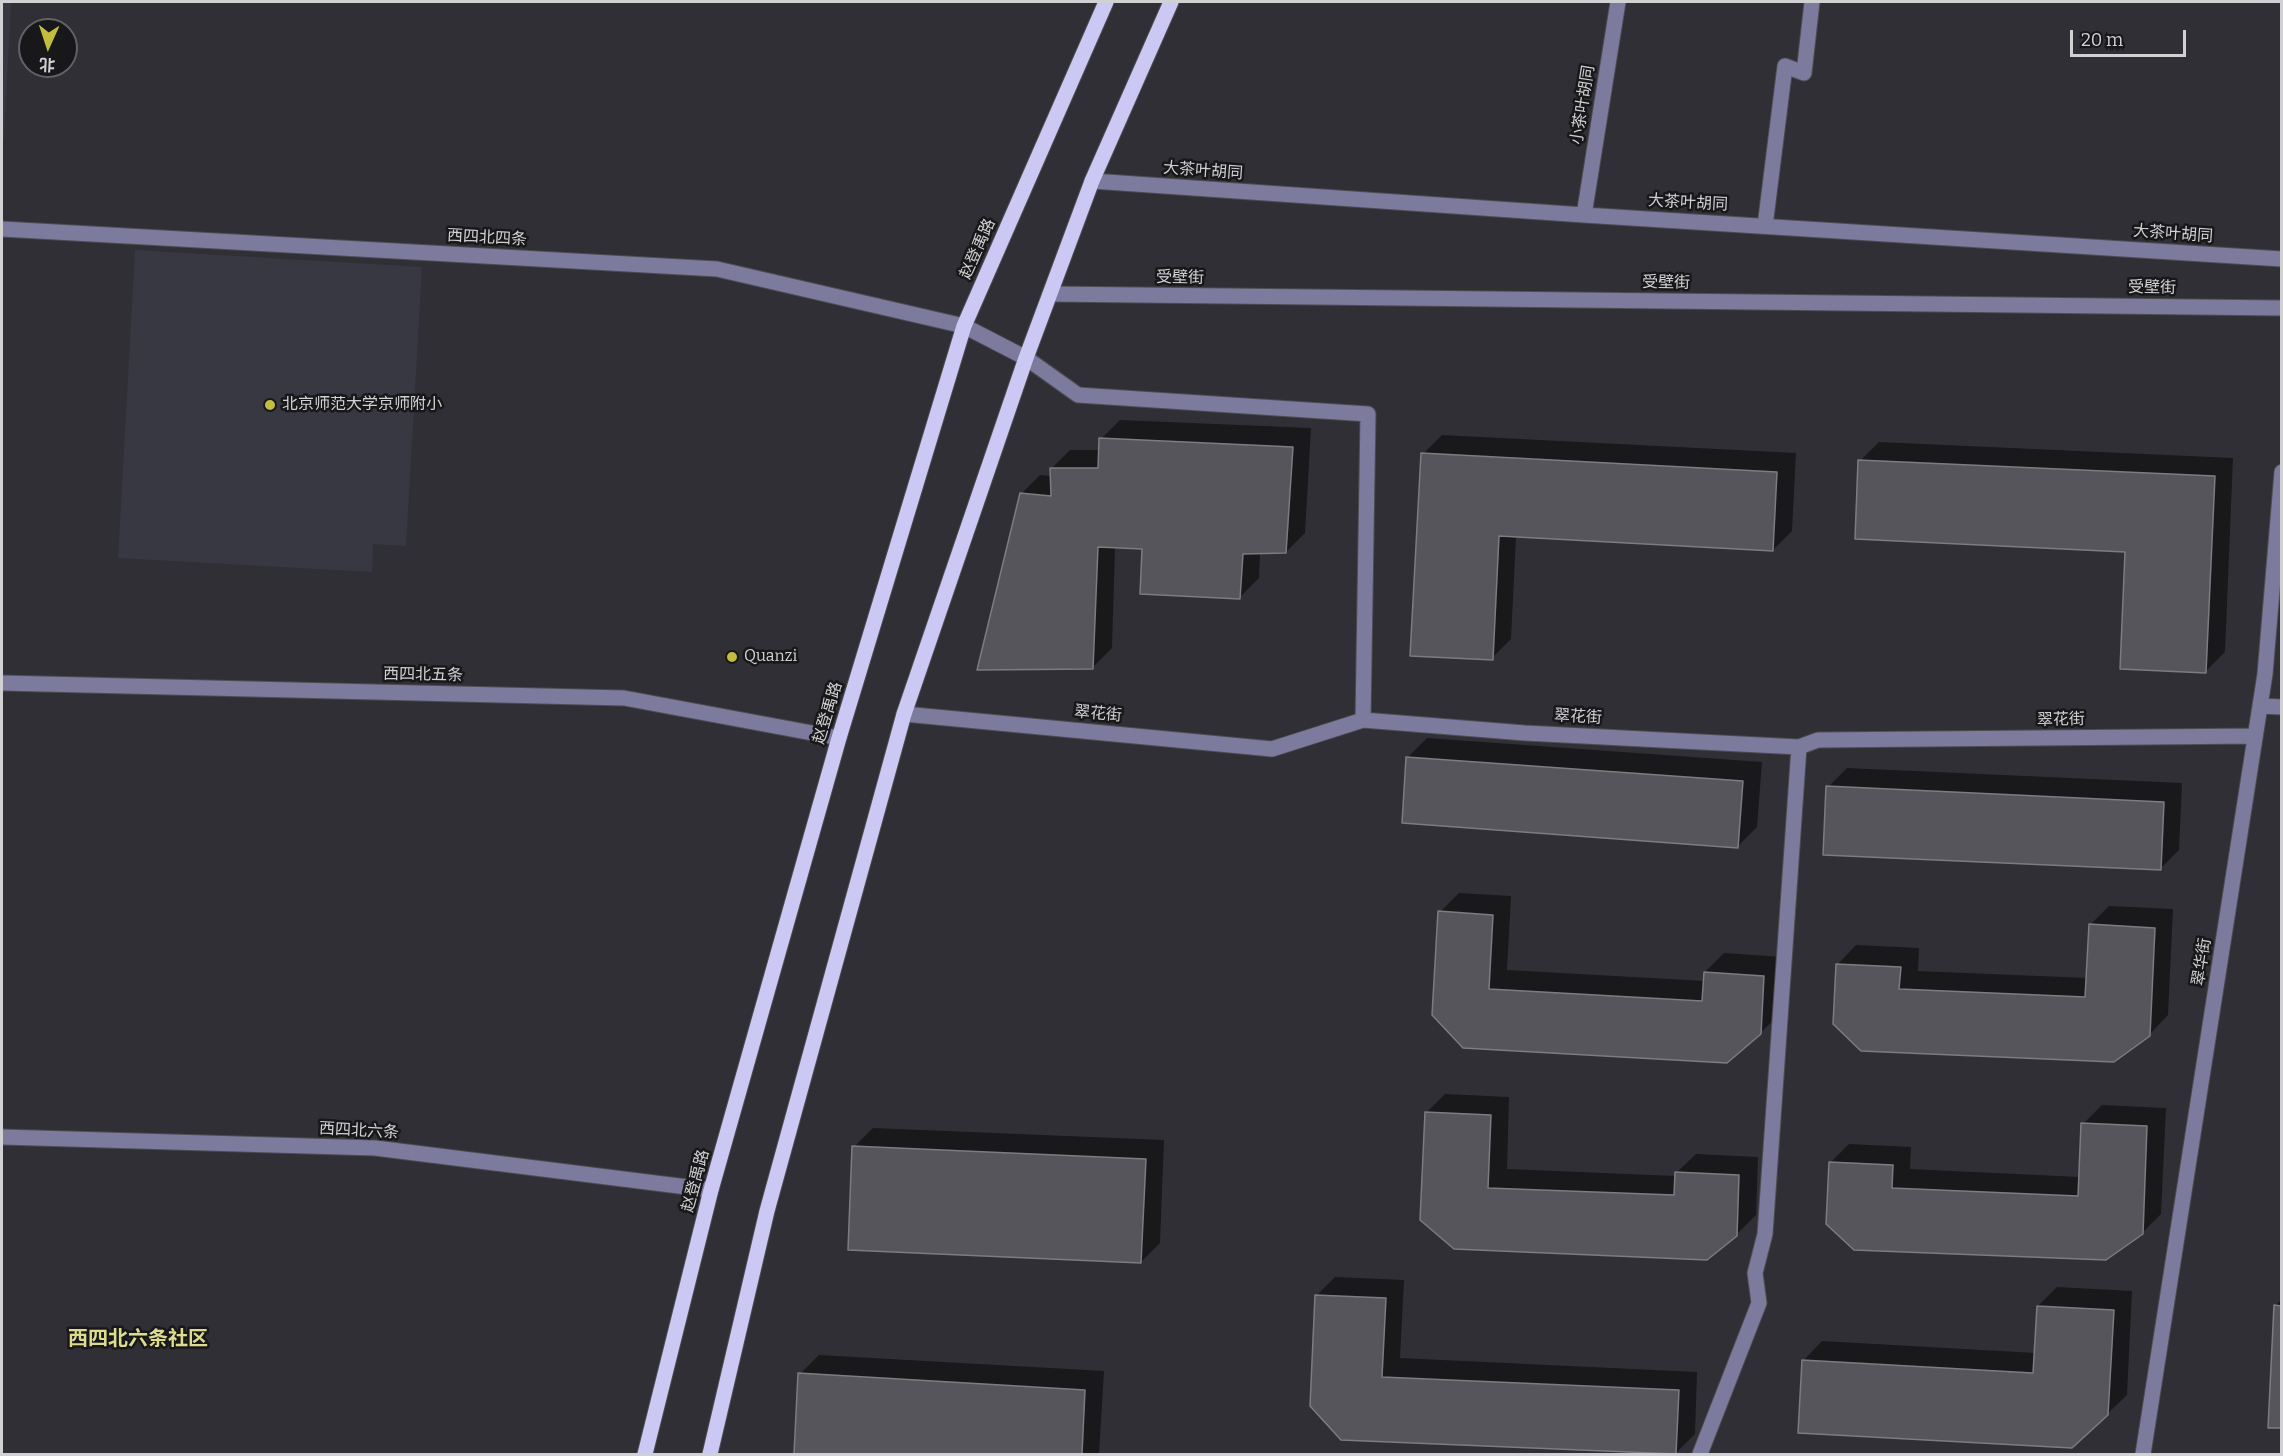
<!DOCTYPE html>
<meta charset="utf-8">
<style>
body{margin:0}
#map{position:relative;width:2283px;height:1456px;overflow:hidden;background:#2f2f35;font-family:Bitter,"Noto Sans SC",serif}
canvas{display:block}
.frame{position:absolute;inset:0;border:3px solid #d1d1d4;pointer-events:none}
.north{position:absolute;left:18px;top:18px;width:60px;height:60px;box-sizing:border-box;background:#18181a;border:2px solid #626264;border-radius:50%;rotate:183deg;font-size:16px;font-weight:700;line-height:24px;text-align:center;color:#d1d1d4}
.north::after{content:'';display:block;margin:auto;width:21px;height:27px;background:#c2bd3f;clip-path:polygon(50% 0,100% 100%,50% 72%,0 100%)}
.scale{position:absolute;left:2070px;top:30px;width:116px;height:27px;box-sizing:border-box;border:3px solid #d1d1d4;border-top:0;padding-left:8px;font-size:18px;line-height:21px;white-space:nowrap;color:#d1d1d4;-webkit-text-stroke:4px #18181a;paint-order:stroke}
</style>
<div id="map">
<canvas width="2283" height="1456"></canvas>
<div class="frame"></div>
<div class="north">北</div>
<div class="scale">20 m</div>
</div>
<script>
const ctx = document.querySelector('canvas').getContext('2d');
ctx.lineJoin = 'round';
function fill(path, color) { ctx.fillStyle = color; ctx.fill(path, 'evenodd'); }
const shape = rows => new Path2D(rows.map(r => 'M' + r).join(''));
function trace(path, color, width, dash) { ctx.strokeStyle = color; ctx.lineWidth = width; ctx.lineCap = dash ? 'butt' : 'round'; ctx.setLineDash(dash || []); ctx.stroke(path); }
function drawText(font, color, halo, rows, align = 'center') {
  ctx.font = font + ' Bitter,"Noto Sans SC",serif'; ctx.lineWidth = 5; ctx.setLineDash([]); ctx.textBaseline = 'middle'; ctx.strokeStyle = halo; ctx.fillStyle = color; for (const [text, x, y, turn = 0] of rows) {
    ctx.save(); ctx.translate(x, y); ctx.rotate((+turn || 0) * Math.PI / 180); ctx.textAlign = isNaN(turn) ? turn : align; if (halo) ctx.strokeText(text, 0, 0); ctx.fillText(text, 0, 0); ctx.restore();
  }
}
fill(shape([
 [2,2,11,2,4,139,2,139],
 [135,250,422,267,406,546,373,544,372,572,118,558]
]), '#383843');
fill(shape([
 [1120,420,1311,428,1305,533,1286,552,1260,553,1259,578,1240,597,1144,548,1115,547,1112,648,1093,667,1021,494,1040,475,1051,476,1051,469,1070,450,1100,450,1101,439],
 [1442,435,1796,453,1792,531,1773,550,1516,536,1511,639,1492,658,1423,454],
 [1879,442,2233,458,2225,652,2206,671,2127,550,1860,461],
 [1427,738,1762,762,1757,827,1738,846,1408,757],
 [1847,768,2182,783,2179,850,2160,869,1828,787],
 [1459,893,1511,896,1507,970,1705,981,1705,972,1724,953,1783,957,1780,1014,1760,1033,1463,1046,1440,912],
 [2109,906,2173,909,2168,1015,2149,1035,1861,1050,1837,965,1856,945,1919,948,1918,971,2088,978,2090,925],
 [1445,1094,1509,1097,1507,1169,1676,1176,1676,1173,1696,1154,1758,1157,1756,1215,1736,1235,1455,1248,1426,1113],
 [2102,1105,2166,1108,2161,1214,2142,1233,1855,1248,1830,1163,1849,1144,1911,1147,1910,1169,2080,1177,2083,1124],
 [873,1128,1164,1140,1160,1243,1141,1262,854,1147],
 [1335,1277,1404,1280,1400,1358,1697,1372,1695,1434,1676,1453,1342,1438,1316,1296],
 [2057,1287,2132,1291,2127,1395,2107,1414,1803,1361,1822,1341,2036,1353,2038,1306],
 [2282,1299,2282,1427,2275,1306],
 [819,1355,1104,1371,1099,1454,795,1454,800,1374]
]), '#0007');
const building = shape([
 [1099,438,1293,447,1286,553,1243,554,1240,599,1140,594,1142,549,1098,547,1093,669,977,670,1020,493,1051,496,1050,468,1098,468,1099,438],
 [1421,453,1777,472,1773,551,1499,536,1493,660,1410,656,1421,453],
 [1858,460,2215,476,2206,673,2120,669,2125,552,1855,539,1858,460],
 [1406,757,1743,781,1738,848,1402,823,1406,757],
 [1826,786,2164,802,2161,870,1823,855,1826,786],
 [1438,911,1493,915,1489,989,1702,1001,1704,972,1764,976,1761,1034,1727,1063,1463,1048,1432,1015,1438,911],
 [2089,924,2155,928,2150,1036,2114,1062,1861,1051,1833,1024,1836,964,1901,967,1899,989,2085,997,2089,924],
 [1425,1112,1491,1115,1488,1188,1674,1195,1675,1172,1739,1175,1737,1236,1707,1260,1454,1249,1420,1220,1425,1112],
 [2081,1123,2147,1126,2143,1234,2106,1260,1854,1250,1826,1224,1829,1162,1893,1165,1892,1188,2078,1196,2081,1123],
 [852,1146,1146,1159,1141,1263,848,1250,852,1146],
 [1315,1295,1386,1298,1382,1377,1679,1390,1676,1454,1341,1440,1310,1406,1315,1295],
 [2274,1305,2282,1306,2282,1428,2268,1428,2274,1305],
 [2037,1306,2114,1310,2108,1415,2072,1448,1798,1433,1802,1360,2033,1373,2037,1306],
 [798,1373,1085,1390,1082,1454,794,1454,798,1373]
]);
fill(building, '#55555b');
trace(building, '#7c7c82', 1.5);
const minor = shape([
 [1092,181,1584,215,2282,259],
 [1584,215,1618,2],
 [1765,226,1785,66,1804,73,1812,2],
 [2,229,717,269,964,326,1026,358,1078,395,1368,414,1363,720],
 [1050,294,2282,308],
 [2,683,624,698,839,738],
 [2260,706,2282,707],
 [904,714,1272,749,1363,720,1525,733,1799,747,1818,740,2255,736],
 [2,1137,375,1148,711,1190],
 [1700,1454,1759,1303,1755,1273,1765,1234,1799,747],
 [2143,1454,2265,674,2282,472]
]);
const major = shape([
 [645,1454,711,1190,839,738,964,326,1106,2],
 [710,1454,767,1211,904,714,1026,358,1092,181,1171,2]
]);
trace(minor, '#4c4c52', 17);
trace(major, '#4c4c52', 17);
trace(minor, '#7c7a9d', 15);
trace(major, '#cbc8f4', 15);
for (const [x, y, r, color] of [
 [270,405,6,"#c2bd3f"],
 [732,657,6,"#c2bd3f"]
]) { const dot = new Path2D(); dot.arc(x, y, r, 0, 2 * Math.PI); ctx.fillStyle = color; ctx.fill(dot); trace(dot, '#18181a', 2); }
drawText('16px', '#d1d1d4', '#18181a', [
 ["小茶叶胡同",1583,105,-81],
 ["大茶叶胡同",1203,171,4],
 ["大茶叶胡同",1688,203,3],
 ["大茶叶胡同",2173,234,4],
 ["西四北四条",487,238,3],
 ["赵登禹路",978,249,-66],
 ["受壁街",1180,278,1],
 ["受壁街",1666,283,1],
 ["受壁街",2152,288,1],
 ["西四北五条",423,675,1],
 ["赵登禹路",828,713,-73],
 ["翠花街",1098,714,5],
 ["翠花街",1578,717,3],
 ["翠花街",2061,720,-1],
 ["翠华街",2202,962,-81],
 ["西四北六条",359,1131,3],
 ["赵登禹路",696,1181,-75]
]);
drawText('16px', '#d1d1d4', '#18181a', [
 ["北京师范大学京师附小",282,405],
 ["Quanzi",744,657]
], 'left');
drawText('bold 20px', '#dddb8d', '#18181a', [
 ["西四北六条社区",138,1339]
]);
</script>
